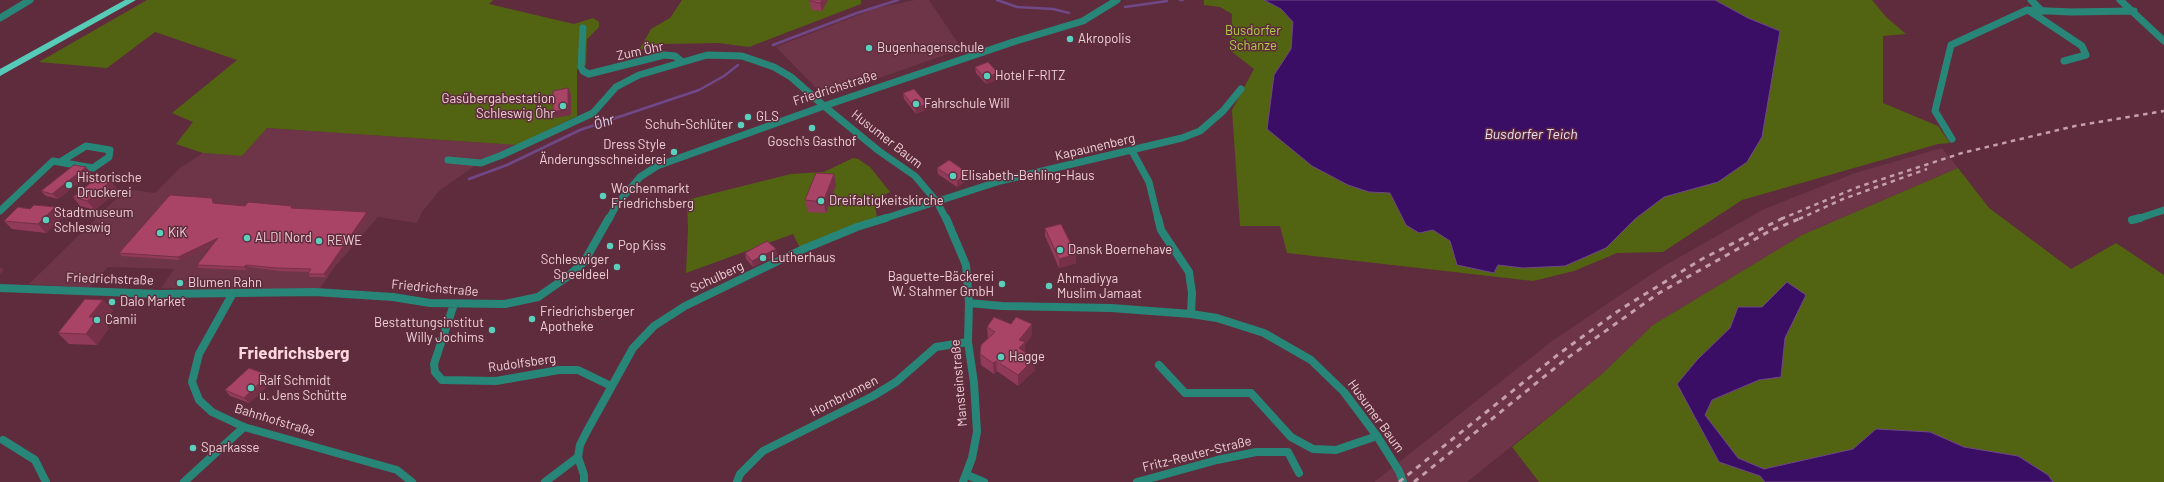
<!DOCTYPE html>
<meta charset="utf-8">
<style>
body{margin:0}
canvas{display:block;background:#5e2c3c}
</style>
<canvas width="2164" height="482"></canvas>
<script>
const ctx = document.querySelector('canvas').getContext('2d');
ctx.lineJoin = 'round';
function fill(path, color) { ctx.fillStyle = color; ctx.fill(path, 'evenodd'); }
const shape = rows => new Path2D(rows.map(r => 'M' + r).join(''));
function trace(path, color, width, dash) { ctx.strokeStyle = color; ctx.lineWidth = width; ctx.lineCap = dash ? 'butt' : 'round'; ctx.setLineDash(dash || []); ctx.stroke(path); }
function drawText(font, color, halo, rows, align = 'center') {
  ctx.font = font + ' Barlow,sans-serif'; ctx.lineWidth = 3; ctx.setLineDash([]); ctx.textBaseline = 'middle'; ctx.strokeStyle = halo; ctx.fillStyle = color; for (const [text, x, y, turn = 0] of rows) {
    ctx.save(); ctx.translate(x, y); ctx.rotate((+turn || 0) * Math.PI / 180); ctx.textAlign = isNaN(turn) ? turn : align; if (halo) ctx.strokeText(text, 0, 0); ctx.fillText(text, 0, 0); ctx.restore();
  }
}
fill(shape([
 [915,0,929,0,962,49,825,97,776,47,876,8],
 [267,128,517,145,486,158,439,191,422,212,417,223,378,217,334,268,318,291,161,288,174,269,108,267,89,288,29,284,126,189,155,193,180,168,203,153,242,156],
 [1942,148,1958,168,1802,235,1653,325,1602,374,1467,482,1374,482,1552,341,1662,267,1764,209,1855,173]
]), '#6e3447');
fill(shape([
 [147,0,493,0,489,4,574,24,593,18,599,22,599,27,587,39,586,65,577,69,577,116,517,145,267,128,242,156,203,153,176,144,193,122,172,113,237,60,155,32,107,68,39,62],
 [682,0,861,0,861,4,749,47,718,43,664,44,639,50,651,29,670,18],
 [1204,0,1264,0,1281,9,1293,21,1291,49,1274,75,1268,129,1312,166,1390,193,1406,225,1419,233,1433,230,1450,241,1457,265,1494,273,1498,265,1523,268,1635,219,1664,197,1718,182,1762,137,1780,31,1748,18,1723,6,1715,0,1872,0,1886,17,1906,34,1883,36,1883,103,1938,126,1950,143,1938,144,1742,200,1663,252,1617,253,1574,271,1533,281,1287,253,1280,226,1240,226,1232,110,1254,69,1231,51,1232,14,1220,7,1204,5],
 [853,158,858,159,870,167,890,192,874,200,877,218,800,248,793,234,686,273,688,229,687,200,791,174,824,172],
 [1958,168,1989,208,2071,269,2116,243,2164,275,2164,482,2053,482,2048,475,2018,456,1964,447,1930,432,1876,429,1853,449,1764,469,1738,458,1705,415,1712,400,1759,380,1781,377,1785,338,1806,295,1762,307,1738,307,1730,328,1697,360,1678,384,1719,462,1760,476,1765,482,1539,482,1512,447,1602,374,1653,325,1802,235]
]), '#526311');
const water = shape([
 [1264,0,1715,0,1748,18,1780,31,1762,137,1747,162,1718,182,1664,197,1635,219,1606,248,1565,266,1523,268,1498,265,1494,273,1457,265,1450,241,1433,230,1419,233,1406,225,1390,193,1369,192,1348,185,1312,166,1267,129,1274,75,1291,49,1293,22,1281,9,1264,0],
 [1787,282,1806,295,1785,338,1781,377,1759,380,1712,400,1705,415,1738,458,1764,469,1853,449,1876,429,1930,432,1964,447,2018,456,2048,475,2053,482,1765,482,1760,476,1719,462,1677,384,1697,360,1730,328,1738,307,1762,307,1787,282]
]);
fill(water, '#3a0e64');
trace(water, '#714887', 1);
trace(shape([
 [997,0,1017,7,1053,9,1069,13],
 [1180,0,1183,0],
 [1125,7,1167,1],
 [773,45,857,13,898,0],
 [469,179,507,165,580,130,699,90,724,76,738,65]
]), '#714887', 2.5);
trace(shape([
 [2031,0,2042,11],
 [2120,0,2164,41],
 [2028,10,2082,46,2086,55,2064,61],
 [0,18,30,0],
 [583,28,581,67,583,71,589,74,664,55,675,56,681,61],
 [1952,139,1935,111,1951,45,2027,10,2071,12,2134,11],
 [1132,151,1149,182,1158,219],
 [448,160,481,163,502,155,593,113,616,87,639,75,707,55,742,56,774,67,791,77,824,106],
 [0,211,53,161,93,168,109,157,110,150,86,146,60,162],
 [609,219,617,204,640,177,657,166,824,106],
 [883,219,1000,181,1182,138,1200,131,1223,111,1241,89],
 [2137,219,2164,210]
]), '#278678', 7);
trace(shape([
 [1158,218,1161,230,1189,272,1192,293,1191,314],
 [2132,220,2140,218],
 [233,293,315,292,393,297,430,303,505,304,538,297,567,277,584,262,609,218],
 [454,304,434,364,435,372,442,380,496,381,559,370,578,370,611,386],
 [1159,365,1185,393,1251,393,1291,437,1313,449,1336,450,1377,436],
 [3,440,35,460,46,482],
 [578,457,580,445,587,431,633,348,654,326,685,306,801,250,857,227,886,218],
 [578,457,584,475,584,482],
 [967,475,984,482],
 [184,482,244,427],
 [545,482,578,457],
 [737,482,740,474,763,451,873,396,896,382,936,347,968,342],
 [1137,482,1217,460,1256,452,1288,452,1299,473]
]), '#278678', 8);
trace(shape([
 [946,219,937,202,915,176,879,151,824,106,1013,42,1083,21,1117,0]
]), '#278678', 7);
trace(shape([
 [946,218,966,265,969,303,968,342,974,383,977,432,972,458,963,482],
 [0,288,160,294,233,293],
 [233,293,199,354,192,382,199,400,212,412,244,427,397,470,412,482],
 [969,303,1002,306,1111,308,1191,314,1217,318,1264,333,1311,360,1344,392,1377,436,1399,471,1403,482]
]), '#278678', 8);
fill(shape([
 [125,0,136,0,0,76,0,69,125,0]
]), '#55cbb8');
trace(shape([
 [1781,219,1858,187,1962,153,2075,126,2164,111],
 [1799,219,1843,199,1927,169]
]), '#c5a0aa', 2.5, [4.5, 4.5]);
trace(shape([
 [1399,482,1560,353,1621,309,1702,259,1783,218],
 [1414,482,1566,359,1659,293,1768,232,1801,218]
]), '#c5a0aa', 3, [5.5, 5.5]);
fill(shape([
 [828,0,822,11,811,10,810,1],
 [975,67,998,79,986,84,976,73],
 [903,93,927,104,927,109,916,114,904,99],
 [86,167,91,173,58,199,46,196,41,191],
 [937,168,969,179,957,187,938,174],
 [834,174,836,185,826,213,808,212,805,200],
 [118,190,95,210,80,206,73,197],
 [214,201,215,204,293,208,369,215,326,277,310,277,308,274,309,272,279,271,249,267,246,270,199,268,197,265,213,245,180,260,122,256,119,253],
 [63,216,46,233,12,229,4,221],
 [1045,228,1076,263,1059,268,1045,236],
 [776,249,777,255,753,267,746,259,745,253],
 [103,300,113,311,104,323,109,328,97,345,69,344,58,333],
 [1011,324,1032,324,1032,335,1025,345,1025,352,1035,370,1018,386,997,371,994,374,981,365,980,354,988,338,987,327],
 [268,375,273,381,249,403,230,396,225,390]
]), '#913a59');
fill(shape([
 [822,0,828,0,822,11,820,3],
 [998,73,998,79,986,84,985,78],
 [568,88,571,94,571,115,555,118,553,112],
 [927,104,927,109,916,114,915,108],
 [86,167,91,173,58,199,52,194],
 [968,173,969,179,957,187,957,181],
 [834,174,836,185,826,213,823,202],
 [111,181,118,190,95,210,87,201],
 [212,198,214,201,215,206,213,203],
 [55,207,63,216,46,233,38,224],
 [367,212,369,215,326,277,324,274],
 [218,238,221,241,180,260,178,257],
 [776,249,777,255,753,267,752,261],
 [1076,254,1076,263,1059,268,1059,259],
 [246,265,249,267,246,270,244,267],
 [0,267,4,270,0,274],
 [103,300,113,311,104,323,109,328,97,345,86,334,89,317],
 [1032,324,1032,335,1025,345,1025,353,1019,348,1019,340],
 [1034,359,1035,370,1018,386,1018,375],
 [996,361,997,371,994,374,993,363],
 [268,375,273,381,249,403,244,398]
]), '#763048');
const building = shape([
 [810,0,822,0,820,3,810,1,810,0],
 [988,62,998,73,985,78,975,67,988,62],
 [568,88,568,109,553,112,553,91,568,88],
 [914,89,927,104,915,108,903,93,914,89],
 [949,160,968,173,957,181,937,168,949,160],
 [74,165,86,167,52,194,41,191,74,165],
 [816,173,834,174,823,202,805,200,816,173],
 [97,178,111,181,87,201,73,197,97,178],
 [170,195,212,198,213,203,245,206,248,202,292,206,291,208,367,212,324,274,308,274,311,269,276,268,246,265,244,267,197,265,218,238,178,257,119,253,170,195],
 [34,205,55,207,38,224,4,221,18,207,30,209,34,205],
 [1061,224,1076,254,1059,259,1045,228,1061,224],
 [767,241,776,249,752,261,745,253,767,241],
 [85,299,103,300,89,317,98,317,86,334,58,333,85,299],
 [994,317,1011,324,1016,317,1032,324,1019,340,1025,342,1019,348,1034,359,1018,375,996,361,993,363,980,354,981,345,995,332,987,327,994,317],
 [249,368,268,375,244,398,225,390,249,368]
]);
fill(building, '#a94467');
trace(building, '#763048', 1);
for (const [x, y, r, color] of [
 [1070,39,4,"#5bcebc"],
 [869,48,4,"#5bcebc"],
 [987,76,4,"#5bcebc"],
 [916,104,4,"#5bcebc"],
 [563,106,4,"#5bcebc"],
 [748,117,4,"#5bcebc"],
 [741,125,4,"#5bcebc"],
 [812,128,4,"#5bcebc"],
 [674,152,4,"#5bcebc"],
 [953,176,4,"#5bcebc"],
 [69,185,4,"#5bcebc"],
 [603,196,4,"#5bcebc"],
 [821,201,4,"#5bcebc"],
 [46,220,4,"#5bcebc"],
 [160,233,4,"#5bcebc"],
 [247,238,4,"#5bcebc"],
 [319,241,4,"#5bcebc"],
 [610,246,4,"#5bcebc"],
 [1060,250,4,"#5bcebc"],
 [763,258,4,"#5bcebc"],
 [617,267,4,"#5bcebc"],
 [180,283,4,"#5bcebc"],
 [1002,284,4,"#5bcebc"],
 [1049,286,4,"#5bcebc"],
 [112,302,4,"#5bcebc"],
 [532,319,4,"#5bcebc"],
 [97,320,4,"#5bcebc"],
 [492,330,4,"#5bcebc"],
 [1001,357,4,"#5bcebc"],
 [251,388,4,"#5bcebc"],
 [193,448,4,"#5bcebc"]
]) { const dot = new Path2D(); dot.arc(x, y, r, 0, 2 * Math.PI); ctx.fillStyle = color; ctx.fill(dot); trace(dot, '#5e2c3c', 1.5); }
drawText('13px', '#b0d144', '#5e2c3c', [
 ["Busdorfer",1253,31],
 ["Schanze",1253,46]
]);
drawText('13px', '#f0d0d8', '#5e2c3c', [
 ["Akropolis",1078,39],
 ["Bugenhagenschule",877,48],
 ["Hotel F-RITZ",995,76],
 ["Gasübergabestation",555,99,"right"],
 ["Schleswig Öhr",555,114,"right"],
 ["Fahrschule Will",924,104],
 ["GLS",756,117],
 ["Schuh-Schlüter",733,125,"right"],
 ["Gosch's Gasthof",812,142,"center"],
 ["Dress Style",666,145,"right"],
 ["Änderungsschneiderei",666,160,"right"],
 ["Elisabeth-Behling-Haus",961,176],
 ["Historische",77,178],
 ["Druckerei",77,193],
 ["Wochenmarkt",611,189],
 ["Friedrichsberg",611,204],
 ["Dreifaltigkeitskirche",829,201],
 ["Stadtmuseum",54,213],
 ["Schleswig",54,228],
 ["KiK",168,233],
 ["ALDI Nord",255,238],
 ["REWE",327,241],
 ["Pop Kiss",618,246],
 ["Dansk Boernehave",1068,250],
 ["Lutherhaus",771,258],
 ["Schleswiger",609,260,"right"],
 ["Speeldeel",609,275,"right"],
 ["Baguette-Bäckerei",994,277,"right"],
 ["W. Stahmer GmbH",994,292,"right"],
 ["Ahmadiyya",1057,279],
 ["Muslim Jamaat",1057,294],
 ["Blumen Rahn",188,283],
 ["Dalo Market",120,302],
 ["Friedrichsberger",540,312],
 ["Apotheke",540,327],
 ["Camii",105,320],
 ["Bestattungsinstitut",484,323,"right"],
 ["Willy Jochims",484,338,"right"],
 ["Hagge",1009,357],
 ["Ralf Schmidt",259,381],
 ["u. Jens Schütte",259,396],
 ["Sparkasse",201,448]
], 'left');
drawText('13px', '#f0d0d8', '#5e2c3c', [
 ["Zum Öhr",640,51,-12],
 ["Friedrichstraße",835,88,-18],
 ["Husumer Baum",887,139,38],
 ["Kapaunenberg",1095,147,-13],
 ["Schulberg",717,277,-25],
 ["Friedrichstraße",110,279,2],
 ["Friedrichstraße",435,288,5],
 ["Rudolfsberg",522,363,-8],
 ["Mansteinstraße",959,383,-95],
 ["Hornbrunnen",844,396,-27],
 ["Husumer Baum",1376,416,54],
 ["Bahnhofstraße",275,420,17],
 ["Fritz-Reuter-Straße",1197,454,-14]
]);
drawText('italic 14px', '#e5ddf5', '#5e2c3c', [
 ["Öhr",604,122,-18],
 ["Busdorfer Teich",1531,134]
]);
drawText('bold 17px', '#fdd6df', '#5e2c3c', [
 ["Friedrichsberg",294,353]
]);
</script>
